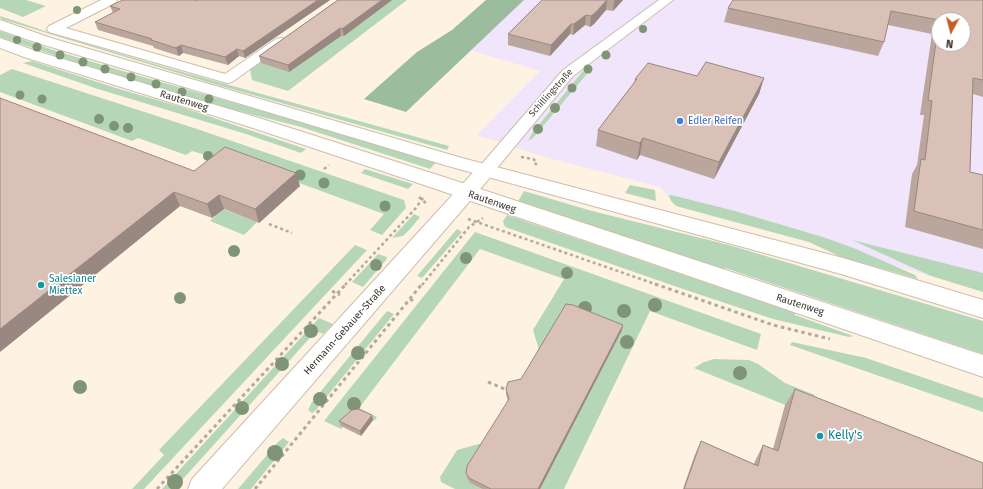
<!DOCTYPE html>
<meta charset="utf-8">
<style>
body{margin:0}
#map{position:relative;width:983px;height:489px;overflow:hidden;background:#fef2e2;font-family:"Fira Sans",sans-serif}
canvas{display:block}
.north{position:absolute;left:931px;top:12px;width:40px;height:40px;box-sizing:border-box;background:#fff;border:1px solid #b0aeab;border-radius:50%;rotate:187deg;font-size:11px;font-weight:700;line-height:16px;text-align:center;color:#3a342c}
.north::after{content:'';display:block;margin:auto;width:14px;height:18px;background:#c25e26;clip-path:polygon(50% 0,100% 100%,50% 72%,0 100%)}
</style>
<div id="map">
<canvas width="983" height="489"></canvas>
<div class="north">N</div>
</div>
<script>
const ctx = document.querySelector('canvas').getContext('2d');
ctx.lineJoin = 'round';
function fill(path, color) { ctx.fillStyle = color; ctx.fill(path, 'evenodd'); }
const shape = rows => new Path2D(rows.map(r => 'M' + r).join(''));
function trace(path, color, width, dash) { ctx.strokeStyle = color; ctx.lineWidth = width; ctx.lineCap = dash ? 'butt' : 'round'; ctx.setLineDash(dash || []); ctx.stroke(path); }
function drawText(font, color, halo, rows, align = 'center') {
  ctx.font = font + ' "Fira Sans",sans-serif'; ctx.lineWidth = 3.5; ctx.setLineDash([]); ctx.textBaseline = 'middle'; ctx.strokeStyle = halo; ctx.fillStyle = color; for (const [text, x, y, turn = 0] of rows) {
    ctx.save(); ctx.translate(x, y); ctx.rotate((+turn || 0) * Math.PI / 180); ctx.textAlign = isNaN(turn) ? turn : align; if (halo) ctx.strokeText(text, 0, 0); ctx.fillText(text, 0, 0); ctx.restore();
  }
}
fill(shape([
 [524,0,983,0,983,290,676,206,660,187,545,157,477,135,540,71,470,50],
 [939,20,963,20,963,44,939,44]
]), '#f0e5fa');
fill(shape([
 [0,0,26,0,46,6,23,17,0,8],
 [349,0,407,0,288,91,252,80,250,69],
 [0,16,54,34,168,68,449,146,447,150,214,84,1,19],
 [0,31,53,50,126,72,437,161,430,169,301,127,235,110,123,78,0,37],
 [32,61,116,88,181,107,306,149,301,153,246,134,98,89,23,63],
 [12,69,197,129,404,200,406,208,382,235,370,230,384,214,299,183,192,151,186,155,138,138,132,141,0,92,0,75],
 [591,69,533,138,528,141,533,132,583,71],
 [365,169,413,184,408,189,361,173],
 [630,185,655,190,656,201,625,193],
 [524,191,592,211,729,245,983,321,983,354,725,268,724,271,517,203],
 [671,195,735,211,826,238,856,249,915,275,918,279,856,261,852,262,809,242,676,206,671,201,669,196],
 [223,209,257,222,244,235,210,221],
 [414,214,420,217,411,228,403,236,392,238],
 [507,215,795,313,795,315,853,336,849,337,773,319,683,289,505,227,503,221],
 [457,229,462,232,422,278,417,276],
 [475,232,761,334,757,350,650,311,564,489,540,489,619,335,619,331,540,353,533,330,564,279,480,249,359,408,377,417,374,421,355,412,341,429,324,421],
 [852,240,983,273,983,292,931,276],
 [355,245,367,250,144,489,132,489,164,455,159,450],
 [378,254,387,257,386,260,363,287,352,282],
 [387,311,394,314,315,411,312,413,308,410,312,402],
 [319,318,333,324,323,334,316,331,174,489,162,489],
 [792,342,866,358,983,398,983,412,790,345],
 [714,359,749,360,758,364,785,383,815,395,810,415,694,368,704,362],
 [283,438,289,442,251,489,238,489,278,442],
 [486,442,470,483,482,489,455,489,441,482,440,477,457,450]
]), '#b6d7b7');
fill(shape([
 [486,0,524,0,406,112,364,99,417,52,452,30]
]), '#9cbd9d');
const street = shape([
 [101,0,117,0,115,3,66,28,225,74,276,39,281,38,286,39,288,42,232,82,227,83,49,32,47,29,49,26,101,0],
 [659,0,673,0,573,76,492,174,486,175,480,174,478,170,480,166,563,70,659,0]
]);
const secondary = shape([
 [486,164,493,166,496,170,493,174,222,489,188,489,192,479,479,166,486,164]
]);
const primary = shape([
 [0,20,51,38,462,158,843,258,983,300,983,318,841,274,448,166,41,44,0,30,0,20],
 [0,38,36,51,259,118,444,177,983,355,983,377,430,187,247,126,24,57,0,48,0,38]
]);
trace(street, '#cdbeab', 2);
trace(secondary, '#cdbeab', 2);
trace(primary, '#cdbeab', 2);
trace(shape([
 [521,157,533,159,537,162,535,165],
 [324,169,329,165],
 [419,197,428,205],
 [468,219,658,285],
 [269,224,292,233],
 [345,285,415,209,423,198],
 [422,285,469,227,483,218]
]), '#b3a99c', 2.5, [3, 3]);
trace(shape([
 [655,284,773,325,830,339],
 [332,291,340,295],
 [410,299,415,302],
 [488,382,507,390],
 [157,489,346,284],
 [255,489,422,284]
]), '#b3a99c', 3, [3.5, 3.5]);
fill(street, '#fff');
fill(secondary, '#fff');
fill(primary, '#fff');
ctx.fillStyle = '#809576';
for (const [x, y, r] of [
 [77,10,4],
 [643,29,4],
 [17,40,4],
 [37,47,4.5],
 [60,55,4.5],
 [606,55,4.5],
 [83,62,4.5],
 [105,69,4.5],
 [588,69,4.5],
 [131,77,4.5],
 [156,84,4.5],
 [572,88,4.5],
 [182,92,4.5],
 [20,95,4.5],
 [42,99,4.5],
 [209,99,4.5],
 [555,108,5],
 [99,119,5],
 [114,126,5],
 [128,128,5],
 [538,129,5],
 [208,156,5],
 [300,175,5.5],
 [324,183,5.5],
 [385,206,5.5],
 [234,251,6],
 [466,258,6],
 [376,265,6],
 [567,273,6],
 [180,298,6],
 [655,305,7],
 [585,308,7],
 [624,311,7],
 [311,331,7],
 [627,342,7],
 [358,353,7],
 [282,364,7],
 [740,373,7],
 [80,387,7],
 [320,399,7],
 [354,404,7],
 [242,408,7],
 [275,453,8],
 [175,482,8]
]) { ctx.beginPath(); ctx.arc(x, y, r, 0, 2 * Math.PI); ctx.fill(); }
fill(shape([
 [330,0,245,58,239,56,228,65,183,53,179,56,154,48,153,46,98,30,95,22,113,13,110,6,196,1],
 [338,0,392,0,344,36,341,36,289,72,261,63,259,56],
 [542,0,623,0,613,11,606,10,594,24,590,27,585,25,573,35,570,34,550,56,508,45,508,34],
 [983,0,983,97,973,94,970,172,983,175,983,249,905,227,912,174,917,165,924,115,920,115,932,34,888,25,884,42,878,56,724,22,728,8],
 [697,76,764,78,759,94,714,179,640,155,637,160,596,146,598,130,634,83,635,79],
 [194,171,300,186,259,223,224,209,212,218,180,206,0,352],
 [622,330,540,489,482,489,470,483,467,477,466,473,508,401,506,394,506,389,521,379],
 [795,389,983,489,683,489,694,457,701,441,754,464,755,461,763,445,773,449,785,405],
 [373,420,361,436,341,426,339,421]
]), '#bba69e');
fill(shape([
 [318,0,330,0,245,58,243,51],
 [382,0,392,0,344,36,342,29],
 [607,0,606,10,594,24,590,27,591,16],
 [615,0,623,0,613,11,614,1],
 [586,15,585,25,573,35,574,24],
 [571,24,570,34,550,56,551,45],
 [340,28,341,36,289,72,288,65],
 [181,45,183,53,179,56,176,48],
 [237,49,239,56,228,65,225,57],
 [764,78,759,94,714,179,719,162],
 [643,138,640,155,637,160,640,143],
 [296,173,300,186,259,223,255,209],
 [174,192,180,206,0,352,0,329],
 [219,195,224,209,212,218,207,204],
 [623,325,622,330,540,489,538,489],
 [372,415,373,420,361,436,360,431]
]), '#998781');
const building = shape([
 [123,0,193,0,196,1,198,0,318,0,243,51,237,49,225,57,181,45,176,48,151,40,152,39,95,22,120,9,110,6,123,0],
 [338,0,382,0,342,29,340,28,288,65,259,56,338,0],
 [542,0,607,0,595,13,591,16,586,15,574,24,571,24,551,45,508,34,542,0],
 [733,0,983,0,983,80,973,78,970,172,983,175,983,230,914,211,921,159,925,160,932,101,928,100,939,20,891,11,884,42,728,8,733,0],
 [939,20,963,20,963,44,939,44,939,20],
 [706,62,764,78,719,162,643,138,640,143,598,130,637,79,635,79,648,63,697,76,706,62],
 [0,98,194,171,225,147,296,173,255,209,219,195,207,204,174,192,0,329,0,98],
 [566,304,573,305,623,325,538,489,491,489,469,478,466,473,467,466,509,399,506,389,508,382,521,379,566,304],
 [795,389,983,463,983,489,684,489,701,441,758,466,763,445,778,451,795,389],
 [358,409,372,415,360,431,339,421,352,410,358,409]
]);
fill(building, '#dac1b8');
trace(building, '#998781', 1);
for (const [x, y, r, color] of [
 [680,121,4,"#3f7fe0"],
 [41,285,4,"#0f9aa8"],
 [820,436,4,"#0f9aa8"]
]) { const dot = new Path2D(); dot.arc(x, y, r, 0, 2 * Math.PI); ctx.fillStyle = color; ctx.fill(dot); trace(dot, '#fff', 1.5); }
drawText('9px', '#3a342c', '#fff', [
 ["Schillingstraße",551,93,-48]
]);
drawText('10px', '#3a342c', '#fff', [
 ["Rautenweg",184,101,17],
 ["Rautenweg",492,202,19],
 ["Rautenweg",800,305,18],
 ["Hermann-Gebauer-Straße",345,330,-48]
]);
drawText('10px', '#366cbe', '#fff', [
 ["Edler Reifen",688,121]
], 'left');
drawText('10px', '#0d838f', '#fff', [
 ["Salesianer",49,279],
 ["Miettex",49,291]
], 'left');
drawText('12px', '#0d838f', '#fff', [
 ["Kelly's",828,436]
], 'left');
</script>
